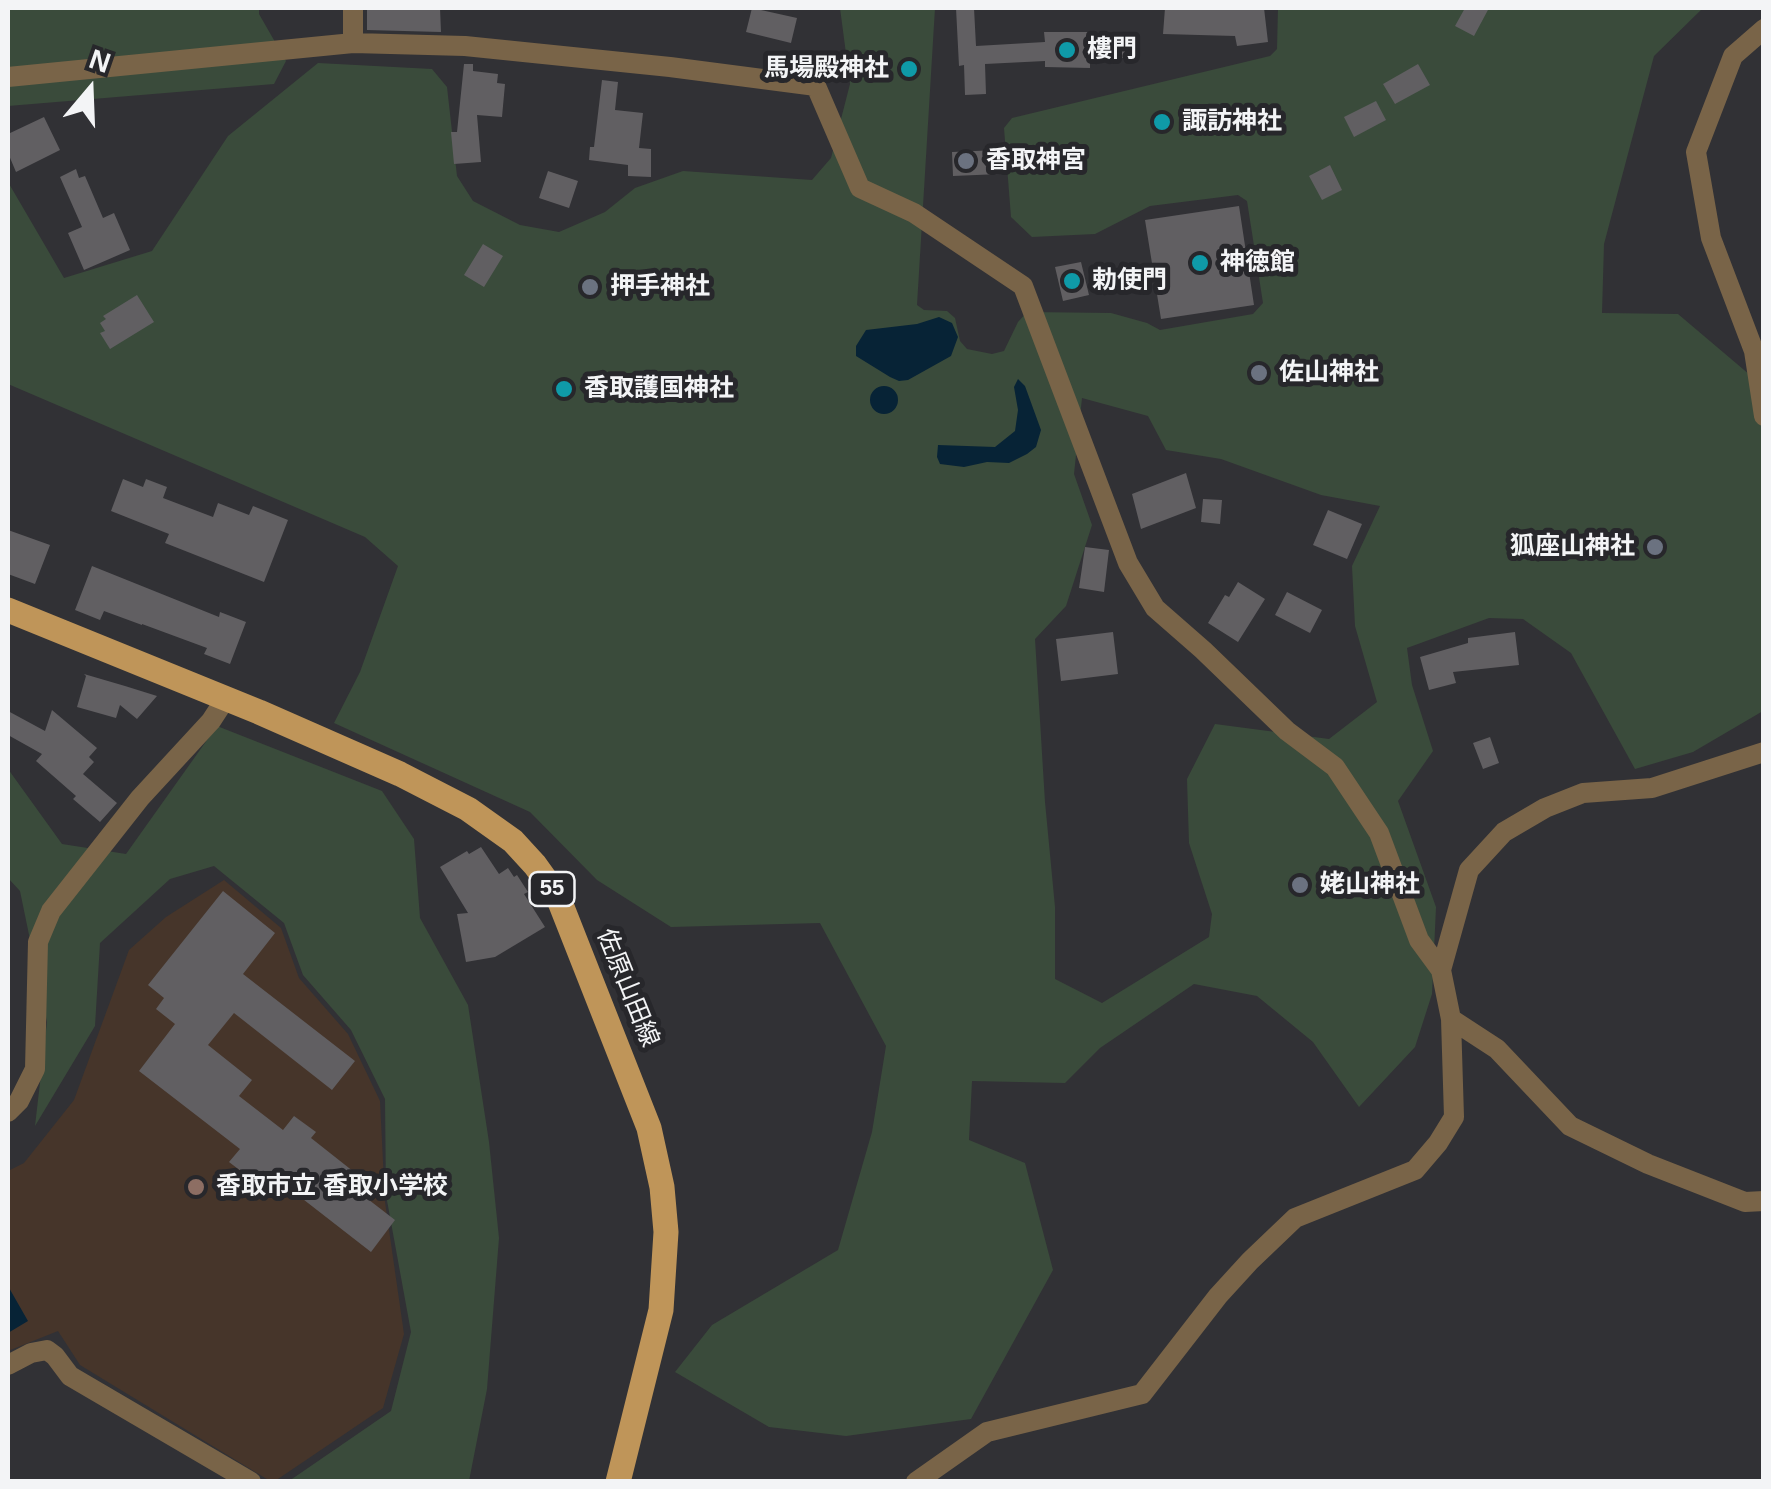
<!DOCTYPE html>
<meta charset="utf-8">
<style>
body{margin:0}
#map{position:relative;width:1771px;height:1489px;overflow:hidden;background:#313135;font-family:Helvetica,sans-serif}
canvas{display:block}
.frame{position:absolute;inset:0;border:10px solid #f3f4f6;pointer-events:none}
.north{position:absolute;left:40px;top:40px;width:100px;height:100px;-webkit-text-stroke:8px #27272b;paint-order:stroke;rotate:19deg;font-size:28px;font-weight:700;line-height:40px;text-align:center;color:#f3f4f6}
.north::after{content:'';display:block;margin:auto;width:35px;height:45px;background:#f3f4f6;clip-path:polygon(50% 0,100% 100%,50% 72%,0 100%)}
</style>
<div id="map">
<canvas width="1771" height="1489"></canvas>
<div class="frame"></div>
<div class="north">N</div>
</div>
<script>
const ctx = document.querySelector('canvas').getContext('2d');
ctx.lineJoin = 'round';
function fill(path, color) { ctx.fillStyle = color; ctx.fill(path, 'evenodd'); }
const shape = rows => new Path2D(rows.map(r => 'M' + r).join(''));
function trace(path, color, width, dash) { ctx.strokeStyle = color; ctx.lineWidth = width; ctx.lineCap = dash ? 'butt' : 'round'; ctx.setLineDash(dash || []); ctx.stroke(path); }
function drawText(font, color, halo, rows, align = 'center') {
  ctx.font = font + ' Helvetica,"Noto Sans JP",sans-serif'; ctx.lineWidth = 10; ctx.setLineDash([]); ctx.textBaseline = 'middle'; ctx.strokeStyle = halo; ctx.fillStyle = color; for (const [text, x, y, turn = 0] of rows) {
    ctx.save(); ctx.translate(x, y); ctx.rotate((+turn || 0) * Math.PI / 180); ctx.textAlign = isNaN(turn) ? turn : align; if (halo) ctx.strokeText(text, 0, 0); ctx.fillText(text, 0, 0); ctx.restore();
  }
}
fill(shape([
 [224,880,281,928,299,978,348,1034,380,1101,385,1202,404,1334,383,1408,275,1481,270,1481,80,1365,58,1331,8,1351,8,1171,24,1163,74,1100,129,950,166,917]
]), '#46352a');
fill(shape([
 [8,8,259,8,259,14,286,61,274,84,8,106],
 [840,8,935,8,917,305,924,310,947,311,955,318,960,341,967,349,992,354,1004,351,1018,322,1027,312,1111,313,1147,323,1160,330,1253,314,1263,303,1247,201,1238,195,1150,206,1095,234,1032,237,1011,217,1004,128,1012,118,1270,56,1277,49,1278,8,1703,8,1654,56,1604,244,1602,313,1678,314,1763,386,1763,711,1693,752,1635,769,1571,653,1523,619,1489,618,1407,648,1412,685,1433,751,1398,801,1436,907,1432,994,1415,1047,1359,1107,1313,1042,1257,996,1194,984,1100,1048,1065,1083,972,1081,969,1140,1025,1163,1053,1270,971,1419,846,1436,769,1427,675,1372,712,1325,838,1250,872,1132,886,1046,820,923,671,927,597,880,530,812,334,723,360,672,398,566,365,537,8,384,8,182,64,278,152,251,228,136,318,63,432,69,447,87,457,176,473,201,520,225,559,232,605,212,635,188,683,171,812,180,831,158,850,84],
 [1082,398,1148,416,1166,450,1221,459,1321,495,1380,506,1352,566,1355,626,1377,702,1329,739,1215,724,1187,779,1189,843,1212,914,1209,937,1102,1003,1055,979,1055,907,1045,802,1035,639,1066,606,1092,525,1074,474],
 [217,726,382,791,414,839,420,918,468,1005,489,1142,499,1238,487,1389,469,1481,289,1481,391,1411,411,1332,386,1195,385,1099,351,1030,303,975,284,923,214,866,170,879,100,943,95,1026,35,1126,47,1022,20,891,8,878,8,769,62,844,126,854]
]), '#3a4b3b');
fill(shape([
 [939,317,952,323,958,337,951,356,908,380,899,381,890,377,856,356,856,346,866,330,917,324],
 [1018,379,1025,386,1041,430,1036,447,1027,454,1009,463,987,462,964,467,940,464,937,457,938,445,995,447,1015,431,1018,410,1014,387],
 '870 400a14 14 0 1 1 28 0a14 14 0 1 1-28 0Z',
 [8,1286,28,1321,8,1333]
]), '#072336');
fill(shape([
 [367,8,440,8,441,32,367,30],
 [752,8,797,18,791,43,746,32],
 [956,8,974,8,976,46,1045,42,1044,32,1107,32,1107,39,1139,39,1139,58,1090,58,1090,68,1045,67,1045,61,985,64,986,94,965,95,964,65,959,66],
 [1165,8,1264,8,1268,42,1237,46,1235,36,1163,34],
 [1465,8,1489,8,1474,36,1455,26],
 [464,64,473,64,473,71,498,74,497,83,505,84,502,117,477,115,481,162,454,164,451,132,457,132],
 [1418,64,1430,85,1395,104,1383,84],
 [602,80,618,82,615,110,643,113,639,148,651,149,651,177,628,176,628,165,589,160,590,147,594,147],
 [1376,101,1386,120,1354,137,1344,117],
 [44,117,60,150,16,172,8,153,8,134],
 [998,150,1000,174,953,176,952,152],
 [1330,165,1342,190,1322,200,1309,176],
 [76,169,79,178,85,176,103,218,114,213,130,250,84,270,68,233,82,227,60,177],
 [548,171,578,181,569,208,539,198],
 [1239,206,1254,305,1161,319,1145,220],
 [483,244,503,256,484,287,464,275],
 [1081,262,1089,295,1063,301,1055,267],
 [137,295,154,322,110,349,100,333,105,331,100,323,106,319,103,316],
 [1186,473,1196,508,1141,529,1132,494],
 [123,479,143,487,146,479,167,487,163,498,213,517,218,503,249,515,253,506,288,520,264,582,165,543,169,534,111,511],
 [1203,499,1222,500,1220,524,1201,522],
 [1328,510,1362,524,1347,559,1313,545],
 [8,530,50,545,35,584,8,574],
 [1085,547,1109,550,1104,592,1079,588],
 [92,566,219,617,220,612,246,622,230,664,204,654,207,648,142,624,142,625,104,611,100,620,75,610],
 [1238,582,1265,599,1238,642,1208,623,1225,595,1229,597],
 [1287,592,1322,610,1310,633,1275,615],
 [1113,632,1118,674,1061,681,1056,639],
 [1515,632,1519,665,1453,672,1456,683,1429,690,1420,657,1468,643,1468,638],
 [84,674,125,686,157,696,137,719,120,705,116,718,77,707,86,676],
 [52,710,97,748,89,757,94,762,83,774,117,803,100,822,73,799,76,796,36,761,42,754,8,735,8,711,45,731],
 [1490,737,1499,763,1483,769,1473,743],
 [481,847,499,874,508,868,514,877,517,875,528,892,524,894,545,927,495,957,466,962,457,914,468,913,440,867,467,851,469,854],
 [223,891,275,933,243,974,355,1061,332,1090,234,1013,208,1045,252,1080,239,1096,283,1130,294,1116,316,1132,311,1138,368,1183,360,1193,395,1220,371,1252,290,1189,280,1201,229,1162,240,1149,139,1071,175,1024,156,1009,164,998,148,985]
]), '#615f62');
trace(shape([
 [353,8,353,43],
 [1764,29,1733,56,1696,152,1711,238,1754,351,1764,416],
 [8,77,353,43,465,46,670,67,816,86,860,188,914,213,1023,286,1128,563,1155,608,1203,650,1287,731,1335,767,1379,833,1419,940,1441,970,1451,1019,1454,1117,1438,1143,1415,1170,1295,1218,1250,1261,1218,1296,1142,1394,987,1432,916,1482],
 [1441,970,1469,870,1504,832,1545,808,1583,793,1652,788,1764,752],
 [1451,1019,1497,1049,1570,1126,1648,1164,1745,1202,1764,1201],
 [8,1112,19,1101,35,1069,38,942,51,911,140,798,211,721,226,698],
 [8,1365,31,1353,47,1350,55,1356,70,1376,251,1482]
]), '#796448', 20);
trace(shape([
 [8,610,259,712,400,774,468,809,513,841,535,865,558,897,649,1128,662,1187,666,1232,661,1310,618,1482]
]), '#bf9559', 25);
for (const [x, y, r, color] of [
 [1067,50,10,"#0f9aa8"],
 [909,69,10,"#0f9aa8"],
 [1162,122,10,"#0f9aa8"],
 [966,161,10,"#6b7280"],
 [1200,263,10,"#0f9aa8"],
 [1072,281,10,"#0f9aa8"],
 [590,287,10,"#6b7280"],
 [1259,373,10,"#6b7280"],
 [564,389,10,"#0f9aa8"],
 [1655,547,10,"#6b7280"],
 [1300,885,10,"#6b7280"],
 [196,1187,10,"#8d6e63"]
]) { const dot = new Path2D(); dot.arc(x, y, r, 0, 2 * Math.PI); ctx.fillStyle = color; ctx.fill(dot); trace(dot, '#27272b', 4); }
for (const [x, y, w] of [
 [552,889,45]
]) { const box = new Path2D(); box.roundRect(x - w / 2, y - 17, w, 34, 8); ctx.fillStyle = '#27272b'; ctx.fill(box); trace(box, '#f3f4f6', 2.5); }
drawText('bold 22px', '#f3f4f6', null, [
 ["55",552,889]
]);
drawText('bold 25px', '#f3f4f6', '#27272b', [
 ["樓門",1087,50],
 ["馬場殿神社",889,69,"right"],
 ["諏訪神社",1182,122],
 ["香取神宮",986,161],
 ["神徳館",1220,263],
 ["勅使門",1092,281],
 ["押手神社",610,287],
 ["佐山神社",1279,373],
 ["香取護国神社",584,389],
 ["狐座山神社",1635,547,"right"],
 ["姥山神社",1320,885],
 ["香取市立 香取小学校",216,1187]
], 'left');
drawText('25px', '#f3f4f6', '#27272b', [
 ["佐原山田線",627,988,68]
]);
</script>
